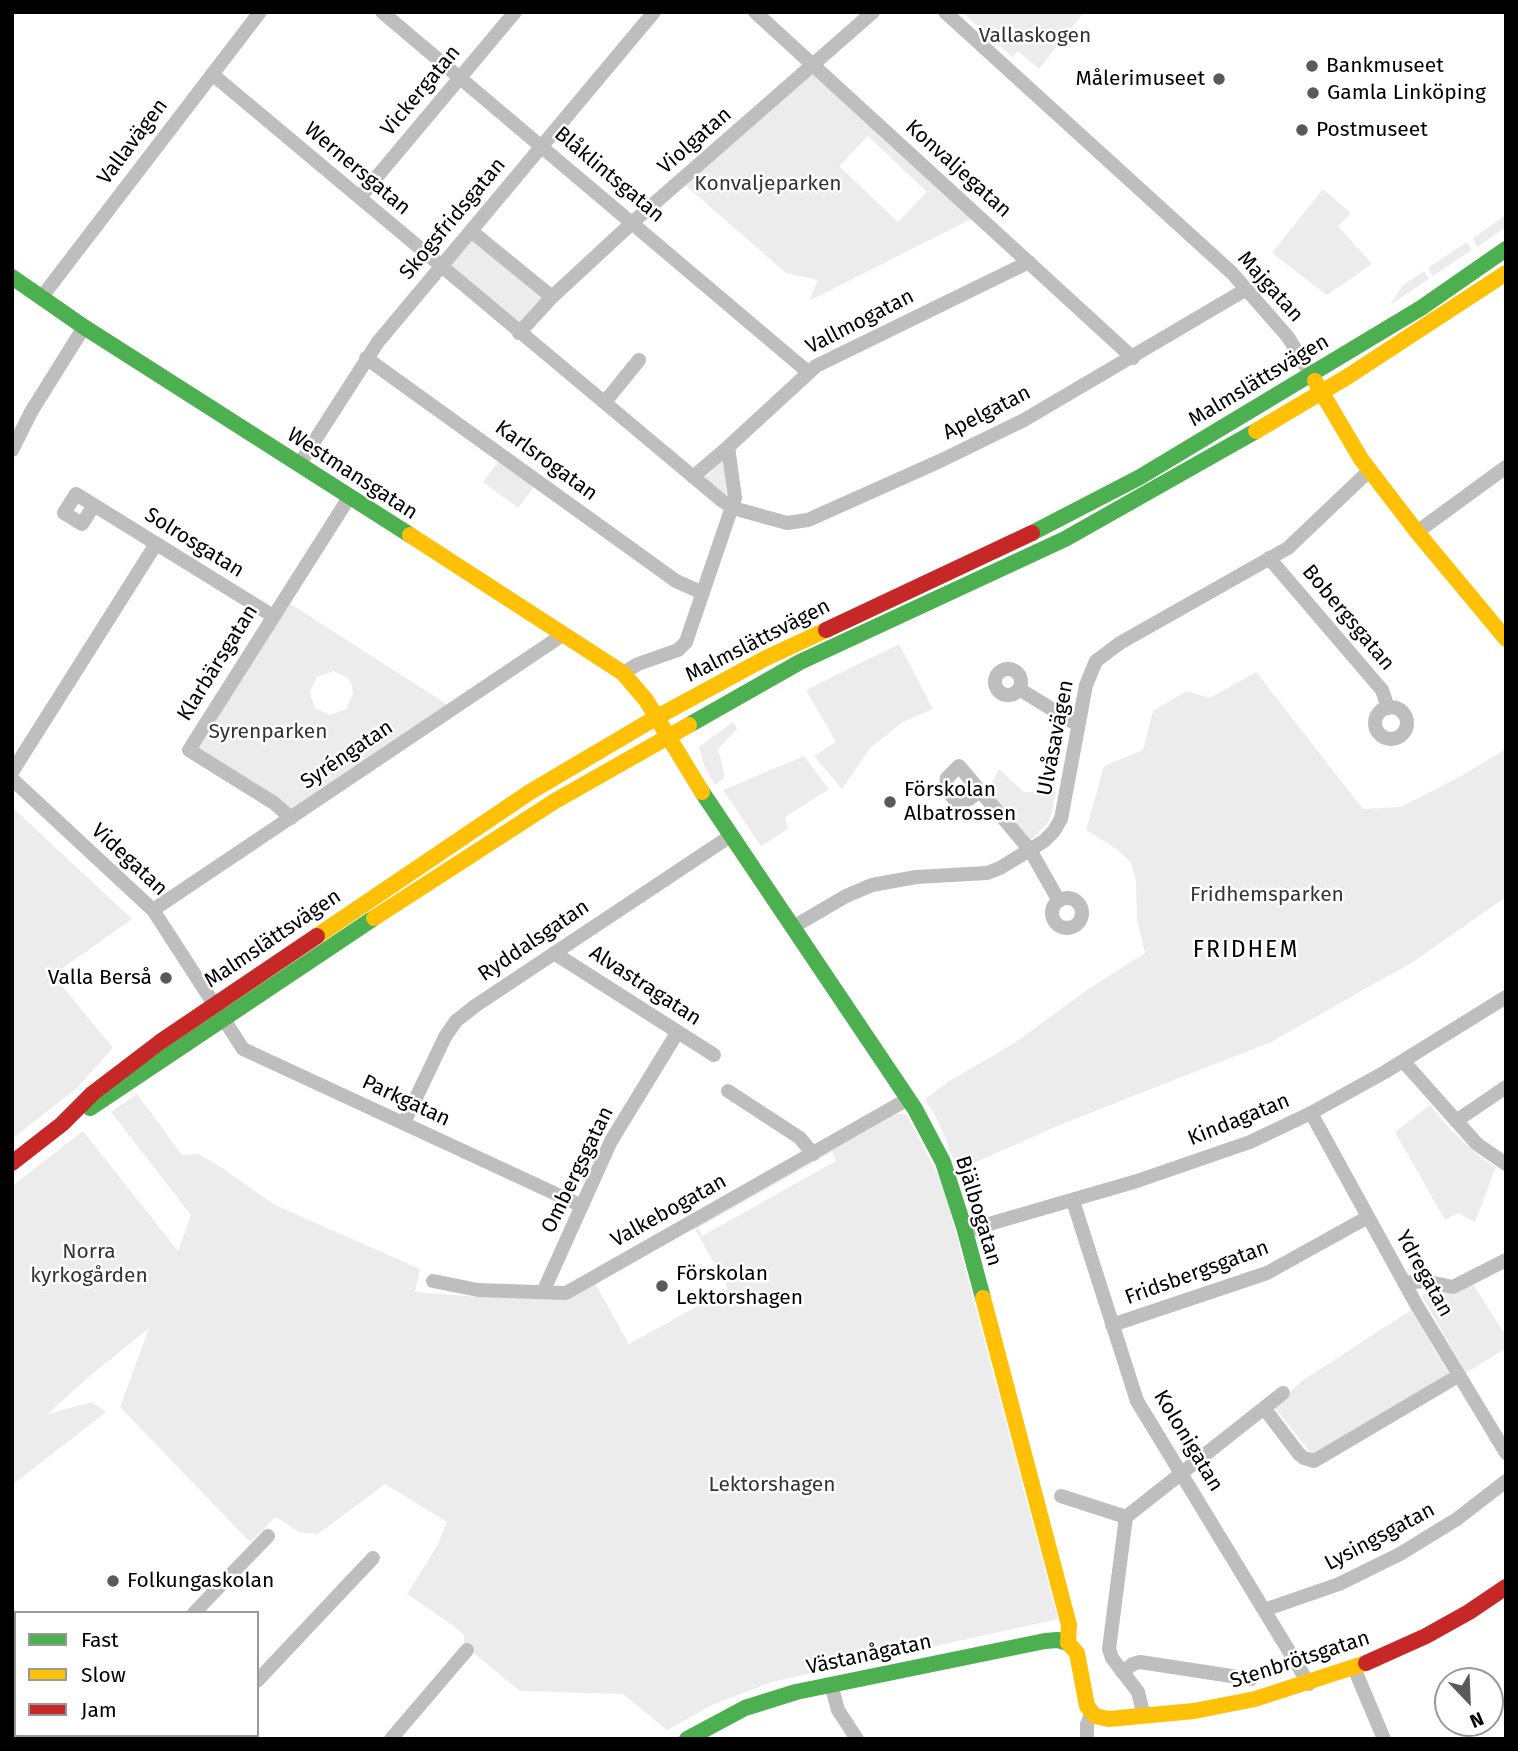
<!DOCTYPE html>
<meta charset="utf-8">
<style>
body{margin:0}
#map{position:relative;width:1518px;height:1751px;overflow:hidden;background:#fff;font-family:"Fira Sans",sans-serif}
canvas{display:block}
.frame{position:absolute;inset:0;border:14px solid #000;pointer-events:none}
.legend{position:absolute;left:14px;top:1611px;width:245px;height:126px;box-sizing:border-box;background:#fff;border:2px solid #999;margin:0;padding:9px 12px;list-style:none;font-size:21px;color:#000}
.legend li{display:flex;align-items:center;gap:14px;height:35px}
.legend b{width:35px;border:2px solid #999}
.north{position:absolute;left:1434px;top:1667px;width:70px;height:70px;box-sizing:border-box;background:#fff;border:2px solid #999;border-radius:50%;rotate:157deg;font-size:19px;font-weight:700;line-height:28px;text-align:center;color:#000}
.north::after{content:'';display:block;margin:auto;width:24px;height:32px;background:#595959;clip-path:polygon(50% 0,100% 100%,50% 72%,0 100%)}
</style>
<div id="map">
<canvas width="1518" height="1751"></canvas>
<div class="frame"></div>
<ul class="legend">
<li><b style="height:9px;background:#4caf50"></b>Fast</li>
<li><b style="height:9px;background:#ffc107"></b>Slow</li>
<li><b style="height:9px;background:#c62828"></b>Jam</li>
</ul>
<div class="north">N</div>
</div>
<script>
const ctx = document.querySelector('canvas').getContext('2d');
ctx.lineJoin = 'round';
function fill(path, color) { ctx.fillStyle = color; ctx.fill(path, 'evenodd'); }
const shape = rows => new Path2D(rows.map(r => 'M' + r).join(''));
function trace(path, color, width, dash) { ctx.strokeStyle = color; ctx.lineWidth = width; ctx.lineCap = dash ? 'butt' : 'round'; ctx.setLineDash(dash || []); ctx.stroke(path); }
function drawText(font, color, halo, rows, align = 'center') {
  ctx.font = font + ' "Fira Sans",sans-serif'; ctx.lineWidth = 5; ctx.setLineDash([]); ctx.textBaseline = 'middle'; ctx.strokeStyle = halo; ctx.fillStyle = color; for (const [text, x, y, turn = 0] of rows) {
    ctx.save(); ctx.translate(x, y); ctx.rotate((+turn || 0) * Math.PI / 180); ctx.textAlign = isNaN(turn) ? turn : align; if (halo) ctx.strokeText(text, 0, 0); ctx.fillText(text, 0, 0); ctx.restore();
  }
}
fill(shape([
 [962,12,1084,12,1039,69,1018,51,1012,57],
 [814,71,973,218,809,301,818,280,786,273,684,184],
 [868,136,927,192,898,222,839,166],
 [1323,189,1351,213,1338,226,1372,264,1327,295,1272,253],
 [1506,215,1506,227,1477,247,1473,238],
 [472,240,545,298,520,325,449,267],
 [1467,242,1472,250,1433,276,1428,268],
 [1424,271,1429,279,1390,305,1402,286],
 [500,459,535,485,518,508,483,482],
 [723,460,727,498,704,479],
 [289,603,448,705,291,810,195,748],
 [333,671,348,678,352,686,353,694,346,709,330,715,315,708,310,692,317,677],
 [899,644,933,709,903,722,870,748,842,789,814,756,836,742,806,690],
 [1256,672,1363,809,1401,807,1463,775,1506,749,1506,897,1413,962,1271,1042,1062,1124,958,1170,938,1121,925,1099,948,1082,1016,1042,1087,990,1145,953,1137,919,1136,880,1130,861,1115,848,1086,830,1104,766,1143,750,1153,711,1186,691,1210,698],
 [733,722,737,729,718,749,724,773,723,779,715,785,705,768,699,747],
 [804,756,829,789,785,817,788,829,761,846,723,790],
 [999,769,1024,792,1056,791,1052,812,1048,823,1031,840,988,790],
 [12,807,132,919,53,975,113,1048,77,1088,12,1139],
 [137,1094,182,1155,198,1154,216,1164,275,1205,420,1269,415,1292,479,1297,566,1299,595,1283,629,1344,728,1289,694,1227,897,1114,906,1114,938,1175,946,1196,1058,1619,772,1682,712,1705,667,1730,623,1694,520,1691,464,1645,464,1635,451,1624,407,1594,437,1546,447,1522,385,1484,318,1534,299,1532,276,1517,250,1542,120,1407,149,1328,85,1380,48,1414,92,1402,106,1412,12,1485,12,1186,83,1131,178,1251,191,1215,111,1112],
 [832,1152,836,1161,702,1236,698,1228],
 [1430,1105,1451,1130,1480,1157,1496,1167,1475,1222,1458,1213,1445,1220,1395,1132],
 [1473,1284,1506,1336,1506,1348,1466,1373,1422,1296,1432,1289,1455,1294],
 [1411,1310,1449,1374,1317,1454,1312,1454,1274,1407,1302,1381]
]), '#ececec');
trace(shape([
 [382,12,808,372],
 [755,12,1133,358],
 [945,12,1232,273,1288,337,1311,375],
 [212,74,721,500,733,508,787,523,808,520,940,461,1024,420,1245,290],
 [360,197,515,12],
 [471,231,552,297],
 [41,298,260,12],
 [519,333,552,297,633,222,873,12],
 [366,358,676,581,703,593],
 [605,402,639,360],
 [12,450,31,412,84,327],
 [299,465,378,342,654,12],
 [693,477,728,447],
 [94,505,82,524,64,513,76,494,273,616],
 [1417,532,1506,467],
 [1269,558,1382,690,1388,708],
 '995 682a13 13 0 1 1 26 0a13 13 0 1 1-26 0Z',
 [623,673,638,664,678,650,686,642,735,498,728,447,816,366,1029,262],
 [1019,689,1078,725],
 '1375 723a16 16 0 1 1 32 0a16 16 0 1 1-32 0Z',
 [12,772,156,544],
 [12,779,153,910,243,1049,582,1206],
 [980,791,969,799,955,800,946,789,947,778,959,766,1030,850,1059,901],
 [291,818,274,803,189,750,350,496],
 '1052 913a15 15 0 1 1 30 0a15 15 0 1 1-30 0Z',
 [153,910,564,634],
 [793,927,846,896,872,885,916,877,987,873,1000,868,1044,841,1054,831,1061,819,1086,685,1096,661,1120,643,1288,548,1370,470],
 [554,953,714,1055],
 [1403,1061,1477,1144,1506,1164],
 [728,1091,800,1138,813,1154],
 [1311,1113,1416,1304,1506,1453],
 [1456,1121,1506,1087],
 [404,1123,445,1037,456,1021,475,1006,732,835],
 [1073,1201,1137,1401,1309,1684],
 [965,1231,1137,1181,1250,1142,1311,1113,1385,1072,1506,997],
 [433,1281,478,1290,566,1293,908,1099],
 [1404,1283,1424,1281,1453,1287,1506,1260],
 [543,1292,611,1141,677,1033],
 [1112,1325,1267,1273,1368,1217],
 [1264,1408,1299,1454,1304,1458,1314,1461,1458,1376],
 [1061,1496,1126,1517],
 [1264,1610,1339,1584,1400,1554,1457,1519,1506,1481],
 [194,1613,268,1536],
 [1354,1668,1384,1739],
 [1122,1672,1133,1664,1140,1662,1251,1679],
 [257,1681,373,1558],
 [831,1684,838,1710,857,1739],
 [1144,1716,1138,1692,1112,1658,1109,1649,1126,1517,1283,1393],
 [217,1735,220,1739],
 [72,1739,75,1735],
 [203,1739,206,1735],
 [391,1739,467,1650],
 [1087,1739,1087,1724,1092,1713]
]), '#bebebe', 14);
trace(shape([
 [12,277,84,327,410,535],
 [1032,533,1140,477,1421,308,1506,249],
 [689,725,800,662,1065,539,1256,431],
 [702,792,915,1109,943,1162,964,1227,983,1298],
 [90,1108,374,918],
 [687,1739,745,1708,796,1692,1045,1641,1058,1640,1068,1643]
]), '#4caf50', 16);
trace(shape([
 [1315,381,1361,459,1417,532,1506,639],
 [1256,431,1347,377,1506,273],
 [410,535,623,673,646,700,702,792],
 [374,918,555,801,689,725],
 [317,936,530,792,657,717,764,659,826,630],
 [983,1298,1069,1625,1068,1643],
 [1068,1643,1077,1653,1087,1706,1095,1716,1109,1719,1194,1711,1255,1699,1366,1663]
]), '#ffc107', 16);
trace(shape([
 [826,630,1032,533],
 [12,1163,62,1124,93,1093,160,1042,317,936],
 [1366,1663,1426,1636,1469,1612,1506,1587]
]), '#c62828', 16);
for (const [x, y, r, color] of [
 [1312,66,7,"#595959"],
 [1219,79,7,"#595959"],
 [1313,93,7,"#595959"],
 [1302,130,7,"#595959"],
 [890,802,7,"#595959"],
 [166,978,7,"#595959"],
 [662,1286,7,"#595959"],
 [113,1581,7,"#595959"]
]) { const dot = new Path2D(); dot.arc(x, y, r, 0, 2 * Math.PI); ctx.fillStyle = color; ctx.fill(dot); trace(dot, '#fff', 2.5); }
drawText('21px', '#333', '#fff', [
 ["Vallaskogen",1035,36],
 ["Konvaljeparken",768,184],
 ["Syrenparken",268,732],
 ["Fridhemsparken",1267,895],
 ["Norra",89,1252],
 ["kyrkogården",89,1276],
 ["Lektorshagen",772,1485]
]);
drawText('21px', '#000', '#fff', [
 ["Bankmuseet",1326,66],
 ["Målerimuseet",1205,79,"right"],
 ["Gamla Linköping",1327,93],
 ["Postmuseet",1316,130],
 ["Förskolan",904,790],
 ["Albatrossen",904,814],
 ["Valla Berså",152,978,"right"],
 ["Förskolan",676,1274],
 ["Lektorshagen",676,1298],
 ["Folkungaskolan",127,1581]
], 'left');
drawText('21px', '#000', '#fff', [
 ["Vickergatan",421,91,-50],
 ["Violgatan",695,141,-41],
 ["Vallavägen",133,142,-53],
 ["Wernersgatan",357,169,40],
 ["Konvaljegatan",958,169,42],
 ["Blåklintsgatan",609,175,40],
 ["Skogsfridsgatan",453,219,-50],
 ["Majgatan",1270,287,48],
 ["Vallmogatan",860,322,-27],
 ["Malmslättsvägen",1259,381,-31],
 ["Apelgatan",987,413,-27],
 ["Karlsrogatan",546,461,36],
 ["Westmansgatan",352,474,33],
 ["Solrosgatan",194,543,32],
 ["Bobergsgatan",1348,618,50],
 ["Malmslättsvägen",758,641,-27],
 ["Klarbärsgatan",218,663,-58],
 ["Ulvåsavägen",1056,738,-79],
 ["Syréngatan",347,755,-34],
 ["Videgatan",129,860,43],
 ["Malmslättsvägen",273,939,-34],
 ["Ryddalsgatan",534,941,-34],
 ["Alvastragatan",645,986,33],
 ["Parkgatan",406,1101,25],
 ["Kindagatan",1239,1120,-22],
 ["Ombergsgatan",578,1170,-64],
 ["Valkebogatan",669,1211,-29],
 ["Bjälbogatan",978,1211,73],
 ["Fridsbergsgatan",1197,1273,-20],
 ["Ydregatan",1424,1274,61],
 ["Kolonigatan",1188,1441,59],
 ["Lysingsgatan",1380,1537,-28],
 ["Västanågatan",869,1655,-12],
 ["Stenbrötsgatan",1300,1660,-18]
]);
ctx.letterSpacing = '2px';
drawText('23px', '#000', '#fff', [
 ["FRIDHEM",1246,951]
]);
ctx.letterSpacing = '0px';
</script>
